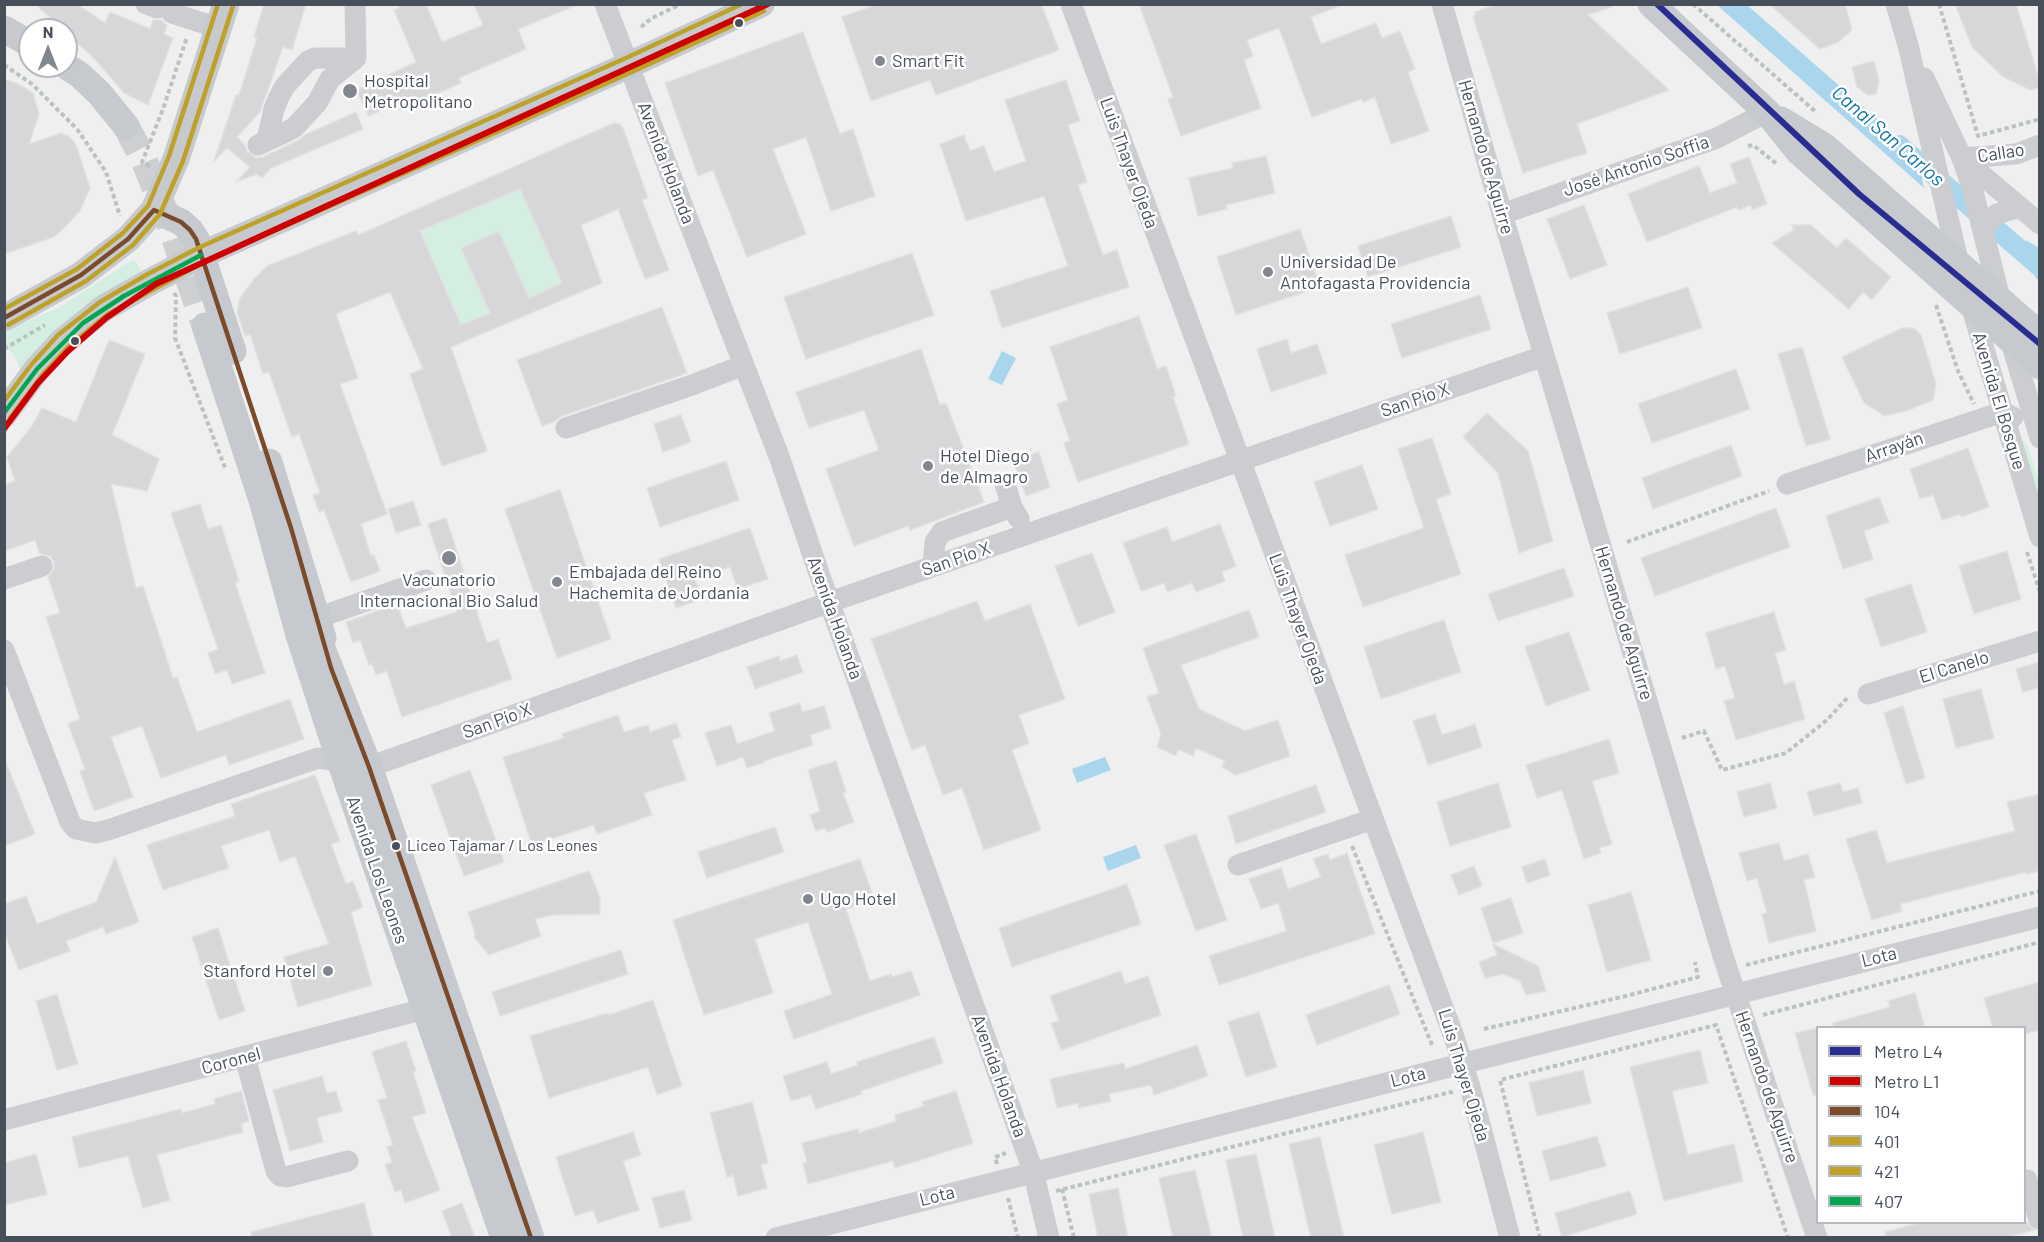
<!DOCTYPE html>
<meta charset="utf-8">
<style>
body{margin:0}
#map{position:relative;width:2044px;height:1242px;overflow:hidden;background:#f0efef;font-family:Barlow,sans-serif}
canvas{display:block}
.frame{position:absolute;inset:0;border:6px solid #474f5b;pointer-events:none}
.legend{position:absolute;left:1816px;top:1026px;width:210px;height:198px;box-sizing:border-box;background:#fff;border:2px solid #b5b9bd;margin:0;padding:8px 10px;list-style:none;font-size:18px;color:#474f5b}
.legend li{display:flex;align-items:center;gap:12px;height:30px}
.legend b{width:30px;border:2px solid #b5b9bd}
.north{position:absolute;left:18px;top:18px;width:60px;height:60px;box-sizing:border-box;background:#fff;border:2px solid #b5b9bd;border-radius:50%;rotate:0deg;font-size:16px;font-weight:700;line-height:24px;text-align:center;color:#474f5b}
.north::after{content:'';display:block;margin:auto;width:21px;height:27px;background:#82878f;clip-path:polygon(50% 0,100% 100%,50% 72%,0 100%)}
</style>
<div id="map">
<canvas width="2044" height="1242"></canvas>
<div class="frame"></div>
<ul class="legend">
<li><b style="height:8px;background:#292d91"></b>Metro L4</li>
<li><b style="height:8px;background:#c00"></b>Metro L1</li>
<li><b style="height:8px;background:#7a4b2a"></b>104</li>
<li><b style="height:8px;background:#bda128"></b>401</li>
<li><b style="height:8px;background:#bda128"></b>421</li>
<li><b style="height:8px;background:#00a651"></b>407</li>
</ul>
<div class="north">N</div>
</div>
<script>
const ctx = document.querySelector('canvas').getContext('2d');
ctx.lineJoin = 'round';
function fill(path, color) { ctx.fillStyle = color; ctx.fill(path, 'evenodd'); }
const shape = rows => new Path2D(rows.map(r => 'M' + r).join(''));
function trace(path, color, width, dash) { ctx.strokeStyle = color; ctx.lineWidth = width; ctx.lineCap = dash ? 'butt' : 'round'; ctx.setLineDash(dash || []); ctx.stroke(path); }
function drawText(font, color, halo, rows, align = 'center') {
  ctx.font = font + ' Barlow,sans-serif'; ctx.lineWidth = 5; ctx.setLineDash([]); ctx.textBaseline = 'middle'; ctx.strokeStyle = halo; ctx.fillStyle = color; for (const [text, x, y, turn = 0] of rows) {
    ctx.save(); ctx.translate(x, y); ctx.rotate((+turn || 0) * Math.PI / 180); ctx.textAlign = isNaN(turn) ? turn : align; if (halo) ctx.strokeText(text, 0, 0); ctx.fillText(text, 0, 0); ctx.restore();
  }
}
fill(shape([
 [520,189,562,283,529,298,499,231,461,248,490,313,461,325,420,231],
 [134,259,143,274,22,382,18,363,5,343,4,331,58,308],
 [2017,437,2023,440,2028,447,2039,480,2039,511]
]), '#d4eee1');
fill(shape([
 [1717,5,1747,5,1916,153,1924,188],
 [2026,240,2039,248,2039,281,2035,277],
 [1002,351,1016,358,1002,385,988,379],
 [1105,757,1111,770,1077,783,1072,769],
 [1136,845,1141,858,1108,871,1103,857]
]), '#a9d6ec');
trace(shape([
 [1899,145,2040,267]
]), '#a9d6ec', 20);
const building = shape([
 [35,4,77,4,105,23,110,12,150,29,153,20,161,20,167,25,164,34,173,38,148,105,124,93,92,56,66,33,66,30,63,30,35,4],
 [264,4,306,4,292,50,283,47,260,112,237,137,245,145,247,151,256,158,263,157,299,140,305,135,356,112,363,129,271,168,262,178,257,174,236,182,250,167,227,148,214,161,236,95,239,95,257,38,254,37,264,4],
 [398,4,426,4,442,42,483,25,474,4,577,5,518,29,526,49,459,78,461,83,400,110,396,103,369,116,356,90,416,62,394,10,399,8,398,4],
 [878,4,1041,4,1059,50,936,95,930,80,871,101,842,17,878,4],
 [1139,4,1339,4,1339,6,1311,17,1321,44,1376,23,1382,38,1400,31,1415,69,1408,72,1429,131,1391,144,1375,97,1363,102,1362,99,1312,117,1279,28,1247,40,1253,56,1244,60,1261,108,1181,136,1168,99,1173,97,1139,4],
 [1497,4,1611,4,1612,7,1588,15,1669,90,1577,124,1587,153,1523,173,1473,16,1476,15,1475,12,1497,4],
 [1769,4,1845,4,1852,30,1838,42,1820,49,1769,4],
 [1955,4,2016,4,2040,82,2040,88,2030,90,2002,76,1972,47,1955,4],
 [803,32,840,134,853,129,875,196,831,211,806,137,773,149,806,234,747,257,713,170,698,176,665,83,803,32],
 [1874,61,1879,81,1876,94,1868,95,1857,87,1852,67,1874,61],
 [4,79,16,83,33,93,39,114,29,144,61,133,70,137,75,143,78,151,90,188,80,211,66,226,54,237,4,254,4,79],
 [1066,80,1080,121,1068,125,1087,182,1078,185,1103,255,1117,250,1129,287,1002,328,990,291,1068,266,1044,196,966,221,940,144,964,135,970,151,984,146,994,172,1026,161,1005,100,1066,80],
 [614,123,620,124,623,128,648,198,642,200,669,270,645,279,618,209,581,225,602,283,451,347,487,451,442,466,410,374,423,369,390,292,336,314,358,378,340,384,387,514,361,524,371,556,374,555,380,571,351,582,324,510,319,512,313,495,320,493,299,434,292,437,269,372,263,374,250,334,245,336,237,312,240,298,254,279,267,266,356,231,358,235,614,123],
 [520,189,562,283,529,298,499,231,461,248,490,313,461,325,420,231,520,189],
 [1266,156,1275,193,1226,205,1227,209,1198,216,1189,178,1233,168,1232,163,1266,156],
 [1749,157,1767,204,1752,210,1751,205,1738,210,1737,207,1647,242,1628,194,1699,166,1710,193,1737,183,1730,164,1749,157],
 [1584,205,1607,265,1570,279,1547,219,1584,205],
 [1451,216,1461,247,1368,277,1358,246,1451,216],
 [1791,225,1811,225,1837,248,1846,238,1891,277,1872,300,1863,292,1849,309,1772,243,1794,230,1791,225],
 [1300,229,1320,287,1236,315,1217,257,1300,229],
 [912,253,934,315,806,359,784,297,912,253],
 [1688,287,1702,328,1620,354,1607,313,1688,287],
 [1480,295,1491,329,1402,358,1391,324,1480,295],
 [662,307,687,373,562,416,555,421,542,426,517,360,662,307],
 [1139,316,1157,369,1166,366,1176,396,1173,397,1189,444,1078,482,1064,443,1070,441,1057,404,1068,400,1050,347,1139,316],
 [1902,328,1914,328,1921,335,1936,384,1933,400,1906,411,1885,416,1864,403,1842,357,1902,328],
 [1287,339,1291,353,1317,344,1327,373,1271,392,1257,349,1287,339],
 [109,340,145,354,112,435,159,459,147,491,111,484,136,588,143,586,173,678,177,677,197,732,290,699,304,739,229,765,226,755,161,778,142,726,111,737,133,797,94,811,80,771,85,769,68,724,80,719,46,617,60,613,48,577,54,569,54,562,50,556,40,554,35,540,4,551,4,485,15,481,7,457,32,426,42,408,76,422,109,340],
 [1802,347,1830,439,1806,446,1778,354,1802,347],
 [921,349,940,405,946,403,984,502,910,530,908,526,854,546,826,469,879,450,864,410,809,428,796,392,921,349],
 [1736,369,1750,409,1652,443,1638,404,1736,369],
 [1487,413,1528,451,1553,541,1519,553,1498,473,1463,437,1487,413],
 [681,415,691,442,663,452,654,424,681,415],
 [1432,438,1451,494,1436,499,1461,574,1363,607,1345,555,1424,528,1398,449,1432,438],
 [1731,445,1742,476,1653,509,1642,478,1731,445],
 [1968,448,1989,507,1961,517,1960,514,1942,520,1933,495,1920,499,1910,469,1968,448],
 [1039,452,1050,487,1026,496,1013,461,1039,452],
 [726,461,739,500,660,527,647,488,726,461],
 [1362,465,1378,509,1330,526,1314,482,1362,465],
 [560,490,611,639,557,658,505,509,560,490],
 [1879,497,1889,522,1864,531,1873,559,1843,569,1826,516,1879,497],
 [413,501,421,525,396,533,388,509,413,501],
 [200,504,208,529,221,525,239,581,235,583,265,673,232,684,227,670,215,674,208,653,218,649,171,513,200,504],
 [1776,508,1790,547,1655,596,1641,558,1776,508],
 [446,518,487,643,498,639,512,679,402,717,387,671,376,675,372,664,369,665,360,640,353,643,346,622,397,604,406,628,457,612,428,524,446,518],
 [1220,524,1236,566,1222,572,1225,581,1196,592,1192,583,1167,592,1164,583,1141,591,1123,543,1167,527,1172,542,1220,524],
 [750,528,768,579,738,589,730,567,695,579,702,599,676,608,659,559,750,528],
 [2007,551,2021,599,1974,614,1959,566,2007,551],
 [1092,553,1115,612,1078,626,1055,566,1092,553],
 [1564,568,1574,596,1498,621,1488,594,1564,568],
 [1911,584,1927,632,1881,647,1865,599,1911,584],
 [977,601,985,621,1030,604,1065,699,1019,715,1029,743,1012,750,1041,830,984,850,962,788,943,795,925,745,912,750,871,639,977,601],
 [1249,610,1259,637,1181,665,1199,709,1245,731,1278,720,1290,756,1236,775,1222,767,1225,761,1196,748,1193,756,1178,749,1176,756,1157,747,1161,734,1147,697,1159,693,1143,648,1249,610],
 [1774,612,1786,650,1775,653,1784,685,1794,681,1805,719,1736,740,1724,701,1735,698,1725,666,1716,669,1706,633,1774,612],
 [1444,620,1461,672,1381,699,1364,647,1444,620],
 [1569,632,1590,690,1546,706,1525,647,1569,632],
 [797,655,803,672,755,689,747,667,779,656,780,661,797,655],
 [2040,662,2040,687,2023,692,2016,669,2040,662],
 [1981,689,1994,738,1956,748,1943,699,1981,689],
 [800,703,802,712,824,706,831,728,810,735,813,745,764,761,765,762,747,768,743,757,717,766,705,733,731,725,737,744,775,731,769,713,800,703],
 [1903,706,1925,778,1906,784,1884,713,1903,706],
 [1435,714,1442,735,1475,724,1482,747,1428,765,1413,721,1435,714],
 [618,715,624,732,648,725,650,732,676,723,681,737,672,740,686,780,644,793,652,815,597,834,594,825,532,845,503,757,564,738,562,734,618,715],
 [1609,739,1619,773,1592,781,1612,844,1599,848,1601,853,1584,859,1562,790,1537,798,1526,765,1609,739],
 [5,760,35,834,4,846,4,761,5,760],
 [836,761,846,792,843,793,854,822,827,832,825,828,816,831,810,815,820,811,808,770,836,761],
 [470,770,504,862,464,876,431,785,470,770],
 [315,775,340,841,331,844,346,884,353,881,363,907,351,912,372,985,298,1007,284,957,329,944,295,856,280,862,269,830,221,846,229,868,163,890,147,845,235,816,231,804,315,775],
 [1498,783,1511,827,1450,846,1437,802,1498,783],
 [1770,783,1777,808,1744,817,1737,792,1770,783],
 [1840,783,1843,792,1858,788,1862,803,1814,816,1807,792,1840,783],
 [1316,785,1326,812,1236,844,1228,816,1316,785],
 [2040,794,2040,871,2026,874,2026,872,1900,904,1902,911,1872,920,1846,839,1876,830,1887,863,2015,831,2007,802,2040,794],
 [775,827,784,852,707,878,698,852,775,827],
 [1196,834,1227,920,1196,931,1164,845,1196,834],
 [1779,843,1784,861,1808,854,1815,877,1804,880,1816,931,1769,943,1762,914,1767,913,1757,878,1747,881,1739,853,1779,843],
 [1347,853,1375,934,1219,985,1209,956,1287,931,1278,903,1261,909,1249,879,1281,868,1288,889,1321,877,1313,859,1328,854,1330,860,1347,853],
 [115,857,139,922,106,934,103,927,66,941,70,951,19,970,4,932,4,904,26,896,37,924,96,902,115,857],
 [860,859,874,899,846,909,870,981,891,974,892,977,911,971,920,995,794,1039,784,1011,832,994,808,922,755,939,773,993,704,1015,673,920,860,859],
 [1545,859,1550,875,1527,883,1522,867,1545,859],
 [1474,866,1482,886,1459,895,1451,875,1474,866],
 [589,871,600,898,600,914,553,915,535,919,541,936,489,955,474,937,475,933,468,912,589,871],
 [1127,884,1141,924,1012,967,999,928,1127,884],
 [1631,892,1651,960,1607,972,1588,905,1631,892],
 [1511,898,1523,933,1493,943,1481,908,1511,898],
 [218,928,245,1011,219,1020,192,937,218,928],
 [1493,944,1538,966,1546,991,1526,995,1520,981,1503,974,1485,978,1479,962,1497,955,1493,944],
 [621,950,628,974,500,1016,492,992,621,950],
 [1121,971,1125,984,1148,976,1161,1015,1061,1050,1051,1023,1059,1021,1050,996,1121,971],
 [2040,982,2040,1030,2025,1034,2025,1028,1993,1028,1984,998,2040,982],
 [1389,985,1400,1014,1317,1045,1306,1015,1389,985],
 [1915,993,1925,1028,1833,1028,1833,1023,1890,1007,1888,1001,1915,993],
 [57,994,78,1064,57,1070,36,1001,57,994],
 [653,1000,682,1086,657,1095,648,1067,549,1098,530,1036,608,1013,609,1015,653,1000],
 [1259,1012,1277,1067,1246,1077,1228,1022,1259,1012],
 [1818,1028,1818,1095,1813,1095,1795,1033,1818,1028],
 [934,1037,943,1063,861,1091,862,1094,816,1109,811,1095,791,1101,783,1076,827,1062,831,1074,858,1065,857,1062,934,1037],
 [406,1041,416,1071,413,1072,426,1113,412,1117,440,1190,405,1203,401,1190,395,1192,385,1165,392,1162,387,1147,393,1145,378,1100,387,1098,372,1052,406,1041],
 [1197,1045,1208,1076,1154,1095,1151,1085,1109,1094,1111,1101,1079,1108,1078,1103,1057,1108,1050,1079,1124,1063,1125,1069,1197,1045],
 [1700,1050,1708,1083,1672,1091,1688,1155,1734,1144,1743,1181,1664,1201,1630,1067,1700,1050],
 [1583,1070,1591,1103,1537,1116,1529,1083,1583,1070],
 [322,1076,327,1093,336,1091,342,1111,317,1118,323,1142,290,1151,273,1090,322,1076],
 [241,1091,249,1121,241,1124,243,1132,157,1155,170,1200,143,1208,128,1156,79,1168,72,1137,181,1109,182,1113,215,1104,214,1099,241,1091],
 [956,1091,973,1143,895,1168,893,1161,808,1184,803,1163,807,1162,802,1143,858,1129,859,1133,896,1121,895,1115,924,1106,922,1102,956,1091],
 [752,1102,768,1163,761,1165,767,1188,738,1196,733,1175,727,1177,710,1113,752,1102],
 [633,1132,641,1155,623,1161,639,1210,598,1223,593,1210,575,1216,556,1157,633,1132],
 [1423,1132,1441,1202,1392,1214,1374,1145,1423,1132],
 [1597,1136,1606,1166,1550,1181,1542,1151,1597,1136],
 [1320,1137,1344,1238,1311,1238,1289,1144,1320,1137],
 [36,1154,47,1194,4,1205,4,1163,36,1154],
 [1256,1154,1275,1238,1243,1238,1226,1160,1256,1154],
 [1195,1170,1212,1238,1173,1238,1159,1178,1195,1170],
 [1118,1188,1128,1238,1098,1238,1089,1194,1118,1188],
 [684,1190,692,1220,660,1228,652,1198,684,1190],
 [1630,1191,1637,1214,1562,1237,1555,1213,1630,1191],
 [364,1203,373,1238,252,1238,251,1232,364,1203],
 [462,1203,475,1238,452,1238,442,1211,462,1203],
 [1923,1222,2027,1222,2034,1230,2004,1238,1885,1238,1885,1232,1923,1222]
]);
fill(building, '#d7d7d9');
trace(building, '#e1e1e2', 1.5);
trace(shape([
 [126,126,144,160,168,219,205,326]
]), '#cecfd1', 27, [27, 14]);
trace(shape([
 [1693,4,1817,113],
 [1939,4,1978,136,2040,119],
 [641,27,652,18,681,4],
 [4,65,32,84,77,129,106,172,120,216],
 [1748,146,1753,145,1778,165],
 [150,166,142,162,163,109,187,37],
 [174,293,176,296,175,338,226,470],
 [1936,305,1958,371,1974,404],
 [4,349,45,325],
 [1627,542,1769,491],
 [2027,552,2040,592],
 [1682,738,1704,731,1722,770,1786,753,1827,720,1849,696],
 [1352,846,1432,1045],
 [1746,965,2040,891],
 [1763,1015,2040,942],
 [1484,1029,1626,996,1698,977,1695,962],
 [997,1164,995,1157,1006,1153],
 [1062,1189,1074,1238],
 [1056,1191,1451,1092,1451,1095],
 [1008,1198,1018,1238],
 [1540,1238,1500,1080,1716,1025,1788,1238]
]), '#b9c4c2', 4, [4.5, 3]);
trace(shape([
 [146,4,157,8],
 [355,4,356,58],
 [605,4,780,459,822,582,1033,1171,1049,1238],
 [1071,4,1454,1037,1470,1087,1510,1238],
 [1442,4,1502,214,1723,956,1817,1238],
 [1896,4,1908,45,1960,269],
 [172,13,218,28],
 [1924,78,1962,158,1971,184,2002,306],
 [267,140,274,109,279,97,285,86,308,61,315,58,356,58],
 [258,145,294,128,317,103,330,79,356,58],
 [1962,158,2016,154,2040,145],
 [1963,159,2040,224],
 [1502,214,1717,138,1767,112],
 [1983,228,1997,214,2019,207],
 [1970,302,2040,537],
 [2009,336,2040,438],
 [566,428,692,385,744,365],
 [1005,484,1012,507,1019,519],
 [1787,484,2002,412,2013,417],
 [933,566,935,542,942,532,1012,507],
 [4,579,42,566],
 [317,618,426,580],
 [4,650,70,822,76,829,95,833,108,830,318,758,340,762],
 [1868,694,2040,641],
 [369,767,830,602,1544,356],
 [1238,865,1373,819],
 [245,1057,276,1171,280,1176,286,1177,348,1161],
 [4,1120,424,1009,439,1011],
 [2024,1180,2027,1180,2039,1219],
 [776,1238,2040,917]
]), '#cbcdd0', 21);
trace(shape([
 [1651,4,1767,112,1799,152,2040,366],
 [4,29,30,44],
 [66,66,80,75,99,93,126,126],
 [1781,120,1824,146,2040,335],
 [154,210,181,222,190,230,196,239,233,351],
 [4,318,81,275,128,239,154,210,176,159,226,4],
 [205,326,262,500,299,635,335,746,504,1238],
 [4,414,37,369,63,341,104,308,150,282,201,255,629,65,761,4],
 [269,462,323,638],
 [312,623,369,767,531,1238]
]), '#c6cace', 27);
trace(shape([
 [4,318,81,275,128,239,154,210,181,222,190,230,196,239,291,528,331,668,369,767,531,1238]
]), '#7a4b2a', 4.5);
trace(shape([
 [8,325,86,281,133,245,160,214,183,161,233,6],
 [10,418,43,374,68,347,108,314,154,289,204,262,632,72,764,11]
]), '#bda128', 4.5);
trace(shape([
 [4,309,77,269,123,233,148,206,169,156,218,4],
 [4,401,31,365,58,335,100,302,146,275,198,248,626,58,742,4]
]), '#bda128', 4.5);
trace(shape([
 [4,413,37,369,83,323,124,296,201,255]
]), '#00a651', 4.5);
trace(shape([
 [1657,4,1859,194,2040,344]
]), '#292d91', 6);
trace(shape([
 [4,429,38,383,67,352,106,318,156,284,768,4]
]), '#c00', 6);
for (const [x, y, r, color] of [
 [739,23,5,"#474f5b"],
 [880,61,6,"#82878f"],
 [350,91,8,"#82878f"],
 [1268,272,6,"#82878f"],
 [75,341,5,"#474f5b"],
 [928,466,6,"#82878f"],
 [449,558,8,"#82878f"],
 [557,582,6,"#82878f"],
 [396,846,5,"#474f5b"],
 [808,899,6,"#82878f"],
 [328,971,6,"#82878f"]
]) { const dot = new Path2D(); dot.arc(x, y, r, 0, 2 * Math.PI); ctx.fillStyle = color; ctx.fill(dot); trace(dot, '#fff', 2); }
drawText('16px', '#474f5b', '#fff', [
 ["Liceo Tajamar / Los Leones",407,846]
], 'left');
drawText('18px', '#474f5b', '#fff', [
 ["Smart Fit",892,61],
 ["Hospital",364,81],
 ["Metropolitano",364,102],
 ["Universidad De",1280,262],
 ["Antofagasta Providencia",1280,283],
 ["Hotel Diego",940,456],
 ["de Almagro",940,477],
 ["Embajada del Reino",569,572],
 ["Hachemita de Jordania",569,593],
 ["Vacunatorio",449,580,"center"],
 ["Internacional Bio Salud",449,601,"center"],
 ["Ugo Hotel",820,899],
 ["Stanford Hotel",316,971,"right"]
], 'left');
drawText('18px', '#474f5b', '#fff', [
 ["Callao",2001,153,-9],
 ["Hernando de Aguirre",1486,157,74],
 ["Avenida Holanda",666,163,69],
 ["Luis Thayer Ojeda",1129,163,70],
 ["José Antonio Soffia",1636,166,-19],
 ["San Pío X",1415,400,-19],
 ["Avenida El Bosque",1999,401,73],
 ["Arrayán",1894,447,-19],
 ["San Pío X",956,559,-19],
 ["Avenida Holanda",835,618,70],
 ["Luis Thayer Ojeda",1298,619,70],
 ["Hernando de Aguirre",1624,623,73],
 ["El Canelo",1954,667,-17],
 ["San Pío X",497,721,-20],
 ["Avenida Los Leones",377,870,71],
 ["Lota",1879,957,-14],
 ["Coronel",231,1061,-15],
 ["Luis Thayer Ojeda",1464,1075,73],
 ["Avenida Holanda",999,1076,70],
 ["Lota",1408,1077,-14],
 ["Hernando de Aguirre",1767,1087,71],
 ["Lota",937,1196,-14]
]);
drawText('italic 20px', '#0e75a7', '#fff', [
 ["Canal San Carlos",1888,136,41]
]);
</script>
